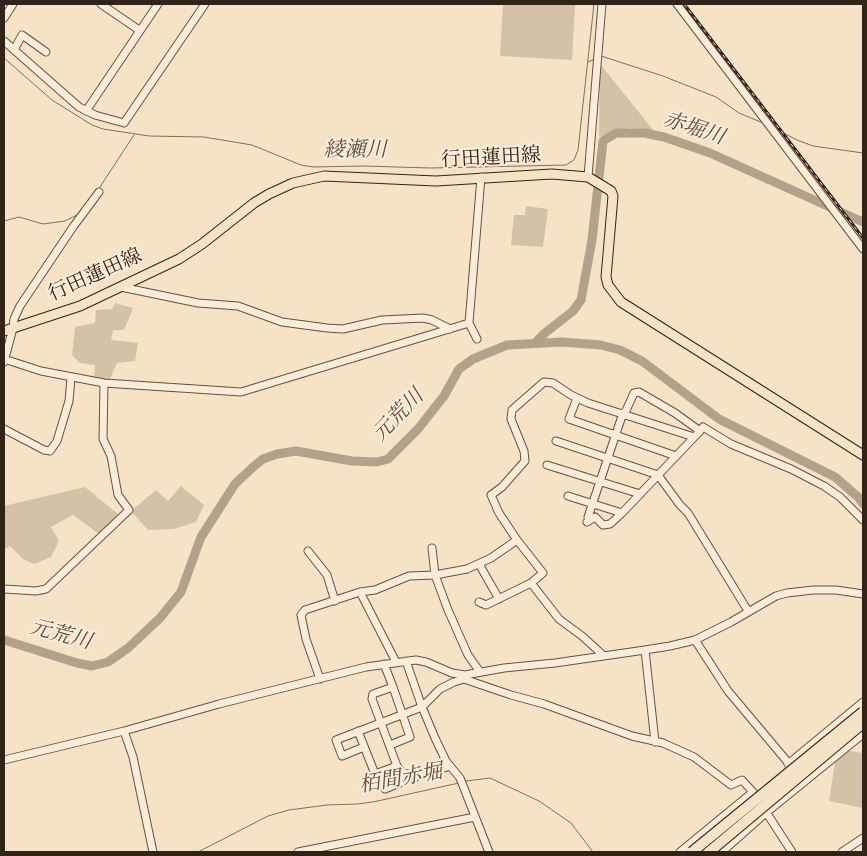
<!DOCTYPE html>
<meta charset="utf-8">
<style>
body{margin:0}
#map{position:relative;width:867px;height:856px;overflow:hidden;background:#f6e2c5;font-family:"Sorts Mill Goudy",serif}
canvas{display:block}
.frame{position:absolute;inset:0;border:5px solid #302319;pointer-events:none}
</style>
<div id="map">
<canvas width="867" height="856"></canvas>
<div class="frame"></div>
</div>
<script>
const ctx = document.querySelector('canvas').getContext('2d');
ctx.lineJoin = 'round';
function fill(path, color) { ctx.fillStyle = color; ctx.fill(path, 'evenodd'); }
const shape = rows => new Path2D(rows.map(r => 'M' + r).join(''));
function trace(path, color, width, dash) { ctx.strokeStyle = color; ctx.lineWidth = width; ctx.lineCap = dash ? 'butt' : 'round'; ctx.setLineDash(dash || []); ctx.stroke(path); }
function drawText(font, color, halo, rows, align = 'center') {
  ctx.font = font + ' "Sorts Mill Goudy","Noto Serif JP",serif'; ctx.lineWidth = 4; ctx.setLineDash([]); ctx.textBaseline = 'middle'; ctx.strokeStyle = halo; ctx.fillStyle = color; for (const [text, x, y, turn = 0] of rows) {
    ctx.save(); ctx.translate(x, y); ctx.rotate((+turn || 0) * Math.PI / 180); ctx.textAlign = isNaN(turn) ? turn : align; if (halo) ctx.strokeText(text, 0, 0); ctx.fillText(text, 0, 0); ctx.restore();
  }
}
fill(shape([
 [503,4,575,4,572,60,500,56],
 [600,64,654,131,630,128,599,137],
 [526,206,548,209,543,247,511,245,514,215,525,215],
 [115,303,133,308,124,330,113,330,111,340,138,343,135,361,117,363,110,379,94,378,95,365,80,363,72,355,75,327,95,323,96,310,112,309],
 [181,486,204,505,196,522,174,529,148,530,131,511,156,490,168,501],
 [85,487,119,515,99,534,73,515,51,527,59,541,51,557,34,564,23,559,10,546,4,549,4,506],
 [837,749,863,753,863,808,829,801]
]), '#d4c2a8');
trace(shape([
 [601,56,663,76,716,97,739,113,763,123],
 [4,58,52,100,92,125,103,129,149,136,204,137,252,145,301,165,313,167,363,166,431,168,566,165,574,160,578,150,594,4],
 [588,62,595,59],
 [776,129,797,140,813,146,863,153],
 [98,190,134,135],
 [4,221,19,217,43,224,65,221,77,215,84,206],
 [466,781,490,778,539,801,571,823,593,852],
 [198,852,268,816,289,810,327,805,357,804,373,802,459,783]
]), '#7f6f5d', 1);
trace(shape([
 [536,342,545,333,573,311,581,300,592,240,603,141,616,133,644,133,664,137,710,153,863,222],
 [4,640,77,663,92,666,108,662,128,648,160,618,181,592,201,537,235,484,253,467,263,459,277,454,296,451,352,461,377,462,388,459,418,429,444,396,459,369,473,359,507,345,562,342,601,345,620,350,642,361,719,419,835,477,858,497,863,504]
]), '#b3a18b', 9);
const minor = shape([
 [101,4,139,30],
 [677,4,863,249],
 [4,18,13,4],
 [4,41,79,107,95,115,124,123,205,4],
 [14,50,22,35,46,52],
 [86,111,158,4],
 [588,177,602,4],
 [121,287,198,303,238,306,282,322,327,328,343,329,382,320,423,318,432,320,450,329],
 [477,339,469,323,481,177],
 [4,359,41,371,104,383,241,392,469,323],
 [4,362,13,328,14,319,20,306,73,227,99,192],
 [577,398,569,419,676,456],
 [4,429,44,450,50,451,57,441,69,401,71,378],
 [700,431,703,427,731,444,791,469,824,486,840,497,863,520],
 [556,441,658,475,680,505,688,513,748,611],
 [547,465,640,494],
 [568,496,622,513,700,431,675,413,639,392,634,393,624,415],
 [588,517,623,413],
 [587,522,595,517,603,525,610,524,622,513],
 [517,540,499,513,491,495,502,487,525,461,524,451,511,419,512,410,544,382,553,383,571,395,588,403,694,437],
 [432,548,435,575,448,610,468,655,480,672],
 [308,551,327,575,335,601],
 [479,564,499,599],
 [4,589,36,591,46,589,129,510,118,495,111,456,103,439,104,383],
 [360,592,396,662],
 [479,602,486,605,531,583],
 [695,640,728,691,796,772],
 [645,650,655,742],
 [406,661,422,707,435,738,446,761,460,778,489,852],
 [465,675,464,679,511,695,544,704,632,736,663,743,694,757,731,785,742,780,753,792,792,852],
 [320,679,306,639,302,620,301,615,305,610,360,592,375,590,409,576,435,575,467,569,491,558,517,540,543,573,531,583,559,619,582,636,603,655],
 [124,731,133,757,153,852],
 [358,731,375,774,397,766,372,699,373,694,393,687,384,664],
 [390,745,410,737,393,687],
 [364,747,342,756,336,740,422,707,440,689,454,682,464,679],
 [4,760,124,731,219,704,366,667,416,660,426,662,452,673,465,675,504,668,555,663,645,650,670,646,695,640,731,622,776,596,787,593,813,590,836,590,863,594],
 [788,764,863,702],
 [397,766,407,780],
 [385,789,407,780,450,766],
 [298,852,475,817],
 [680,852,753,792],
 [722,852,767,812,863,734],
 [842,852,863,838]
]);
const major = shape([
 [4,331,80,306,179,259,202,244,254,203,269,194,293,183,324,176,436,181,552,174,588,177,611,191,613,196,606,277,608,285,621,302,863,455]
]);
trace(minor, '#625344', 9);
trace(major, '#302319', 11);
trace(minor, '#f9ecd9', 7);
trace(major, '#f6e2c5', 9);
const rail = shape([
 [684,4,863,238]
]);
trace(rail, '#302319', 3);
trace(rail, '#f9ecd9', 1, [4]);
const highwayBridge = shape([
 [692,852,863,712],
 [709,852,863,723]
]);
trace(highwayBridge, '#302319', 12, []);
trace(highwayBridge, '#f6e2c5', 10);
drawText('20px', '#302319', '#f9ecd9', [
 ["行田蓮田線",491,160,-3],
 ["行田蓮田線",96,277,-24]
]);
drawText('italic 21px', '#5e4f41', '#f9ecd9', [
 ["赤堀川",693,131,18],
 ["綾瀬川",355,152],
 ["元荒川",400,417,-46],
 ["元荒川",60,637,15],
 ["栢間赤堀",401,781,-10]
]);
</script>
